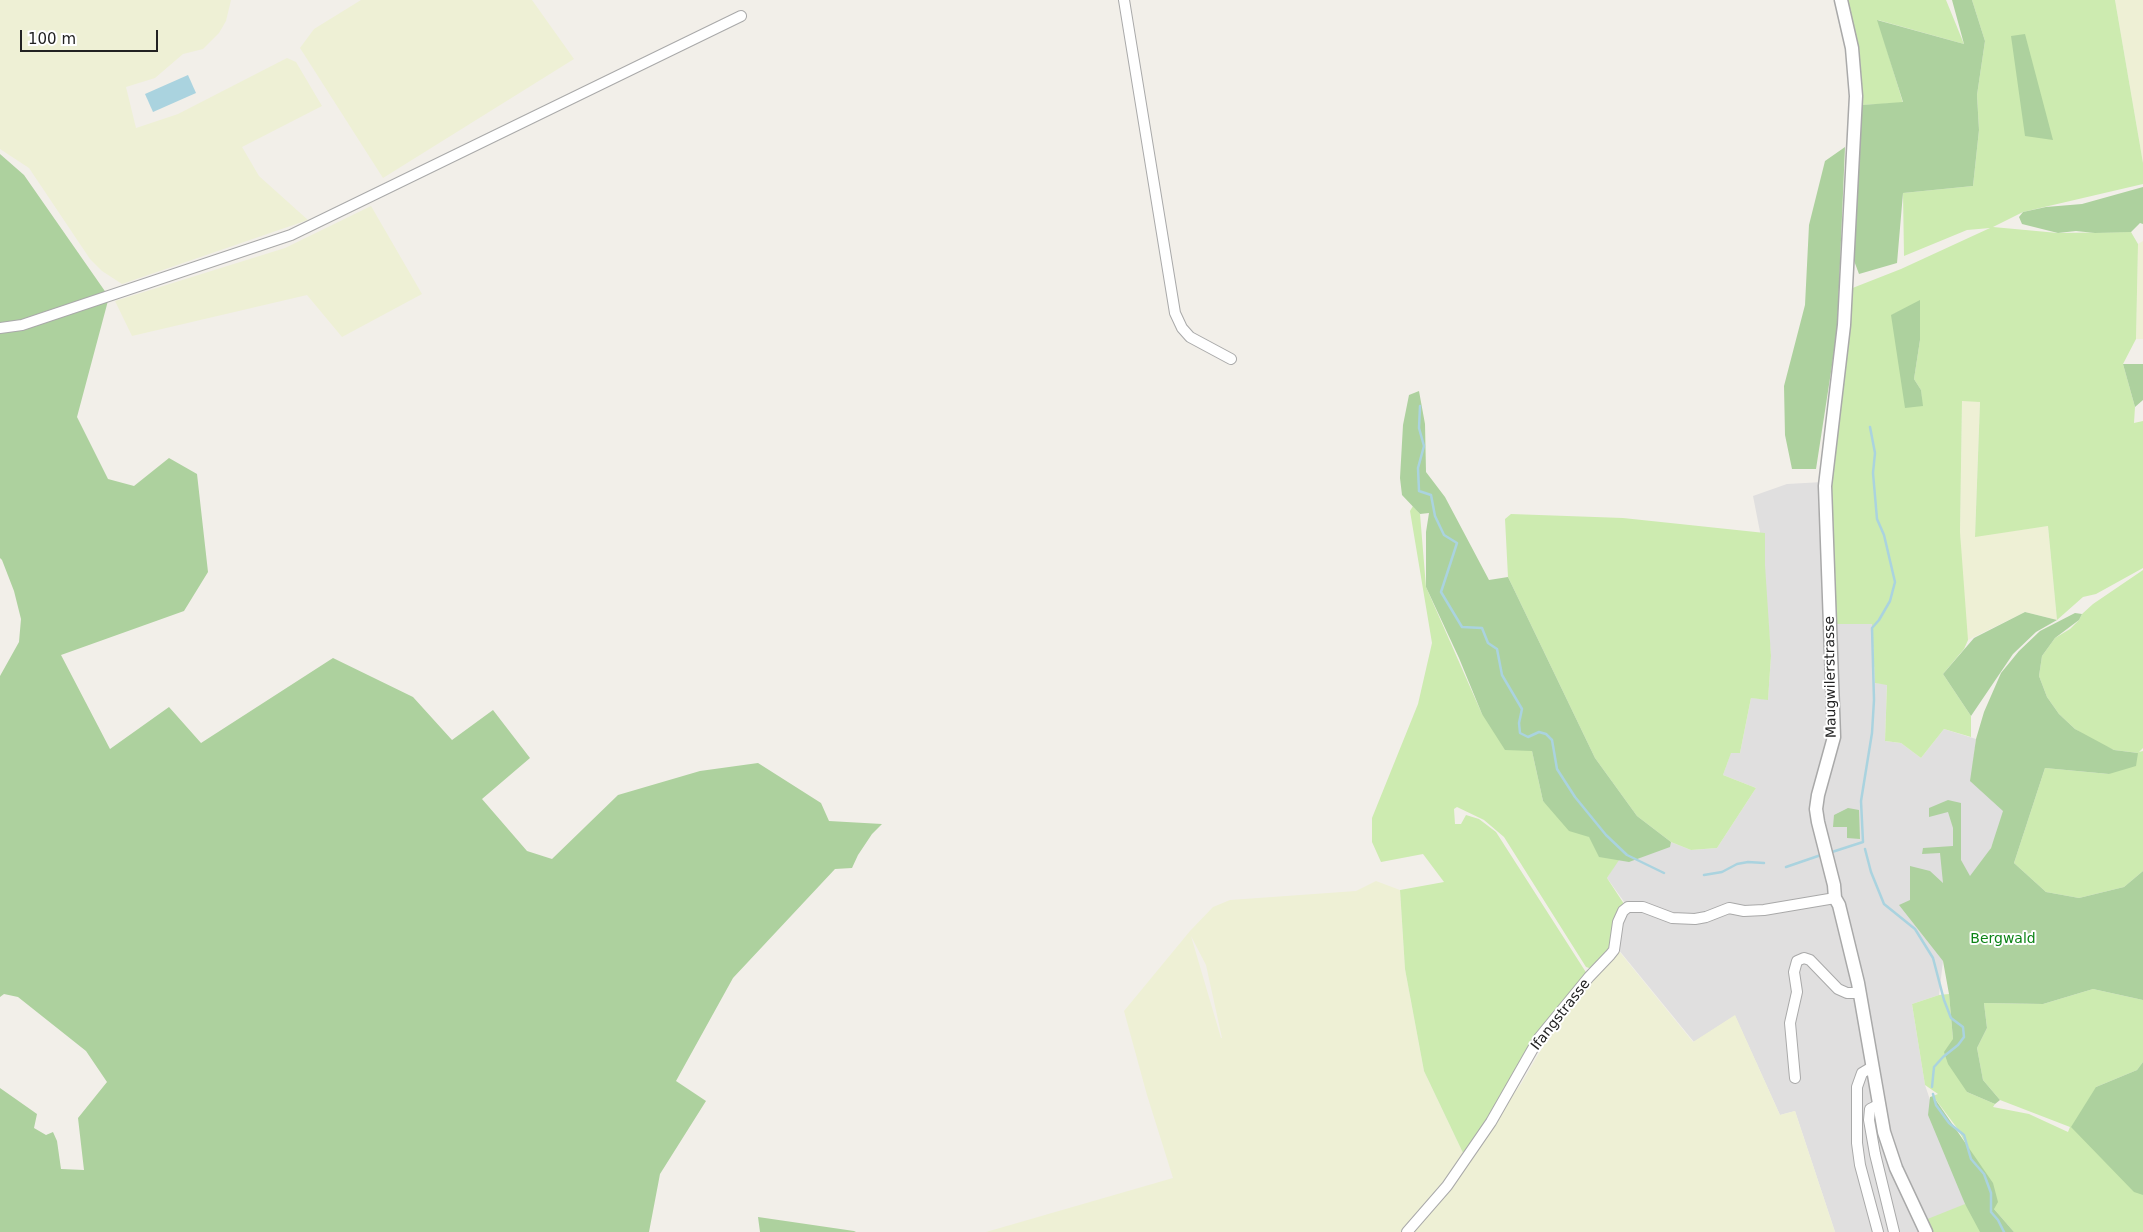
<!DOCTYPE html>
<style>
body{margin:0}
#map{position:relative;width:2143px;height:1232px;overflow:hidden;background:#f2efe9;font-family:"DejaVu Sans",sans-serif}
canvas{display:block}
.scale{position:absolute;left:20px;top:30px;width:138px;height:22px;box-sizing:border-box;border:2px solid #222;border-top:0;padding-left:6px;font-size:15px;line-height:18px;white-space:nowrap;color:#222;-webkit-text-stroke:4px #fff;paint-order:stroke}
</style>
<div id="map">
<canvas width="2143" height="1232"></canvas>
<div class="scale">100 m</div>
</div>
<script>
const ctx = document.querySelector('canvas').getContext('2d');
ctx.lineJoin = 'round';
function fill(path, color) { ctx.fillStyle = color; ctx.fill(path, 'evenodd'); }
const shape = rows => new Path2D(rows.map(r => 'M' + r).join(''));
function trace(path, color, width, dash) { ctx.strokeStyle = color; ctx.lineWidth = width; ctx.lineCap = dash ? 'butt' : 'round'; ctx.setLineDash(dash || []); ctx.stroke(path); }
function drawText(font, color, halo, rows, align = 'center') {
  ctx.font = font + ' "DejaVu Sans",sans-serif'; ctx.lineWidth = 4; ctx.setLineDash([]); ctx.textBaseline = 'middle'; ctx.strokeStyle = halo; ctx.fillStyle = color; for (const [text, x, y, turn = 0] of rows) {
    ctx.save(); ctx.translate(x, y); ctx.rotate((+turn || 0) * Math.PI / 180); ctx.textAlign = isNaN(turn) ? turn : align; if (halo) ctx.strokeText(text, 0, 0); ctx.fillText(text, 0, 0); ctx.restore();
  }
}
fill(shape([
 [1823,482,1835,624,1872,624,1875,683,1887,684,1885,741,1901,743,1921,758,1944,729,1976,739,1971,781,2006,812,1943,961,1939,995,1912,1004,1925,1085,1967,1210,1930,1232,1835,1232,1795,1111,1780,1115,1735,1016,1694,1042,1618,949,1625,903,1607,878,1624,849,1671,842,1691,850,1717,848,1756,788,1723,775,1731,752,1740,753,1751,698,1768,699,1771,656,1761,537,1753,496,1787,484]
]), '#e0dfdf');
fill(shape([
 [0,0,231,0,226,21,219,33,203,49,183,54,155,78,126,87,136,128,178,114,287,58,296,62,322,106,242,147,259,176,308,220,122,284,102,271,90,259,29,168,0,149],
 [361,0,532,0,574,59,383,178,300,48,314,29],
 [2115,0,2143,0,2143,163],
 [371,206,422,294,342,337,307,295,132,336,115,301,285,248],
 [2143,241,2143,339,2136,339,2138,244],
 [1962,401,1980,401,1975,536,2048,526,2057,620,2025,612,1968,640,1964,649,1960,532],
 [1376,881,1400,890,1405,969,1424,1071,1464,1155,1521,1084,1553,1029,1578,996,1618,950,1693,1042,1735,1015,1780,1115,1795,1111,1835,1232,986,1232,1173,1178,1147,1095,1124,1011,1190,931,1213,907,1230,900,1356,891],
 [1191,936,1206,965,1222,1038,1221,1038]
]), '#eef0d5');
fill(shape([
 [1843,0,1946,0,1964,44,1878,20,1903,103,1862,105],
 [1972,0,2115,0,2143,163,2143,184,2023,212,1993,227,2058,233,2131,232,2138,244,2136,339,2123,364,2135,407,2134,423,2143,421,2143,568,2096,594,2083,597,2057,620,2048,526,1975,537,1980,402,1962,401,1960,532,1968,640,1964,649,1943,674,1971,716,1971,737,1944,729,1921,758,1901,743,1885,741,1887,685,1875,683,1872,624,1834,624,1829,503,1850,289,1901,269,1990,228,1967,230,1904,256,1903,193,1973,186,1979,130,1977,95,1985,41],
 [1920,301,1920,340,1914,379,1921,390,1922,406,1892,315],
 [1413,506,1420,514,1426,587,1482,714,1532,751,1543,801,1619,860,1607,878,1624,904,1611,947,1592,969,1586,967,1504,837,1484,820,1457,807,1454,809,1455,824,1461,824,1466,815,1479,819,1496,832,1589,977,1539,1038,1464,1155,1424,1071,1405,969,1400,890,1444,882,1423,854,1381,862,1372,842,1372,818,1418,704,1432,643,1410,511],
 [1511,514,1623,518,1765,533,1765,565,1771,656,1768,700,1751,698,1740,753,1731,753,1723,775,1756,788,1717,848,1691,850,1671,842,1637,816,1595,758,1508,577,1505,519],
 [2143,570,2143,748,2139,752,2143,751,2143,871,2124,887,2079,898,2046,892,2014,863,2045,768,2109,774,2138,753,2114,750,2094,741,2075,729,2059,714,2047,697,2039,676,2042,656,2055,638,2070,629,2079,620,2082,614,2093,604],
 [2093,989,2143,1000,2143,1062,2137,1070,2096,1087,2143,1195,2143,1232,2014,1232,1994,1209,1976,1161,1957,1128,1933,1096,1938,1094,1925,1085,1912,1004,1939,995,1949,994,1953,1039,1967,1092,1995,1104,1993,1107,2029,1114,2068,1132,2070,1127,2000,1100,1983,1080,1977,1048,1987,1028,1984,1003,2043,1004],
 [1965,1204,1977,1219,1982,1232,1930,1232,1925,1220]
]), '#cdebb0');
fill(shape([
 [1952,0,1972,0,1985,41,1977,95,1979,130,1973,186,1903,193,1897,263,1859,274,1853,258,1862,105,1903,102,1877,20,1964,44],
 [2025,34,2053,140,2025,136,2011,36],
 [1845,147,1837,333,1816,469,1792,469,1785,435,1784,386,1805,305,1809,225,1825,161],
 [0,154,24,175,109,297,77,417,108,479,134,486,169,458,197,474,208,572,184,611,61,655,110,749,169,707,201,743,333,658,413,697,452,740,493,710,530,758,482,799,527,851,552,859,618,795,700,771,758,763,821,803,829,821,882,824,872,834,858,855,852,868,835,869,733,978,676,1081,706,1101,660,1174,649,1232,0,1232,0,1088,37,1114,34,1128,46,1135,53,1132,57,1141,61,1169,84,1170,78,1118,107,1082,86,1051,18,997,4,994,0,997,0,676,19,642,21,619,14,591,2,560,0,558],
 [2143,187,2143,224,2140,223,2131,232,2095,233,2076,231,2058,233,2022,224,2019,217,2023,212,2046,207,2082,204],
 [1920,300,1920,340,1914,379,1921,390,1923,406,1905,408,1891,315],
 [2123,364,2143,364,2143,400,2135,407],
 [1419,391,1425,424,1426,472,1445,497,1489,580,1508,577,1595,758,1637,816,1671,842,1670,847,1629,862,1599,857,1589,837,1569,831,1543,801,1532,751,1505,750,1482,714,1459,658,1426,587,1426,532,1429,513,1420,514,1402,495,1400,478,1403,425,1409,395],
 [2025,612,2057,620,2036,632,2013,654,1971,716,1943,674,1974,638],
 [2075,613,2082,614,2079,620,2055,638,2042,656,2039,676,2047,697,2059,714,2075,729,2114,750,2138,753,2136,766,2109,774,2045,768,2014,863,2046,892,2079,898,2124,887,2143,871,2143,1000,2093,989,2043,1004,1984,1003,1987,1028,1977,1048,1983,1080,2000,1100,1995,1104,1967,1092,1948,1064,1944,1052,1953,1039,1949,994,1943,961,1899,905,1910,900,1910,866,1930,871,1943,883,1940,853,1922,854,1923,848,1953,846,1953,828,1948,812,1929,817,1929,808,1948,800,1961,803,1961,860,1970,876,1991,848,2003,811,1970,781,1976,739,1984,712,2001,673,2019,651,2040,631],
 [1848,808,1859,810,1860,839,1847,838,1847,827,1833,827,1834,815],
 [2143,1062,2143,1195,2134,1192,2071,1127,2096,1087,2137,1070],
 [1933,1096,1993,1183,1998,1202,1994,1209,2014,1232,1980,1232,1965,1204,1928,1115,1930,1097],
 [758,1217,854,1231,856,1232,760,1232]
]), '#add19e');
fill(shape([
 [188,75,196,93,153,112,145,94]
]), '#aad3df');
trace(shape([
 [1420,406,1419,428,1424,446,1418,468,1419,491,1431,495,1435,516,1444,535,1457,543,1441,592,1462,627,1482,628,1488,643,1497,649,1502,675,1522,709,1519,723,1520,733,1528,737,1539,732,1546,734,1552,740,1557,769,1575,797,1606,835,1627,855,1664,873],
 [1865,849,1871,872,1884,904,1915,929,1933,958,1944,1000,1951,1018,1963,1027,1964,1037,1958,1045,1943,1057,1934,1067,1932,1087],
 [1832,852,1863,842,1861,801,1872,733,1874,700,1872,628,1879,620,1890,601,1895,582,1884,535,1877,519,1873,473,1875,453,1870,427],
 [1786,867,1821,855],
 [1704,875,1722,872,1737,864,1748,862,1764,863],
 [1933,1094,1936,1105,1949,1123,1964,1135,1971,1159,1984,1174,1991,1193,1991,1212,1998,1220,2004,1232]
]), '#aad3df', 2.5);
const minor = shape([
 [1124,0,1175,313,1182,328,1190,337,1231,359],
 [0,328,22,325,291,235,741,16],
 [1872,1067,1862,1073,1857,1087,1857,1143,1860,1165,1878,1232],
 [1795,1078,1790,1023,1797,992,1794,972,1797,961,1804,958,1810,960,1838,989,1847,993,1859,993],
 [1878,1105,1870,1109,1869,1120,1875,1154,1894,1232],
 [1407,1232,1447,1186,1491,1122,1539,1038,1589,977,1610,955,1614,950,1618,922,1623,911,1628,907,1643,907,1672,918,1695,919,1706,917,1729,908,1744,911,1764,910,1835,898]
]);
const tertiary = shape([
 [1841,0,1852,48,1856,96,1844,325,1825,486,1834,737,1818,795,1816,809,1818,822,1834,885,1835,898,1839,905,1858,983,1884,1132,1896,1168,1926,1232]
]);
trace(minor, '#a9a9a9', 12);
trace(tertiary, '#a9a9a9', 15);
trace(minor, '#fff', 10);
trace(tertiary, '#fff', 12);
drawText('14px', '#222', '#fff', [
 ["Maugwilerstrasse",1831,677,-91],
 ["Ifangstrasse",1561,1015,-52]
]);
drawText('14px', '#0c8416', '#fff', [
 ["Bergwald",2003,939]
]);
</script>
